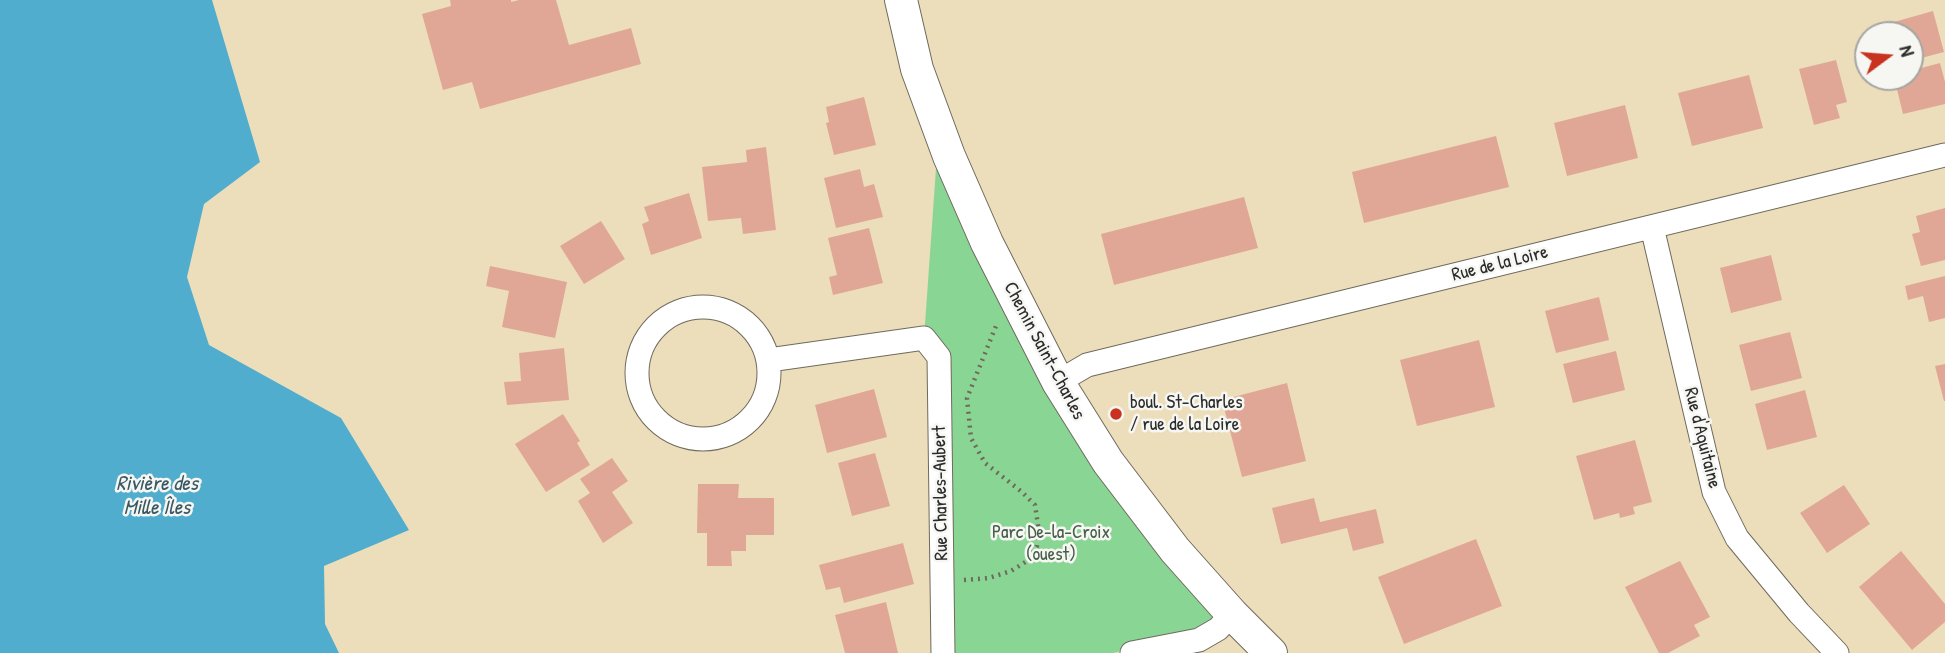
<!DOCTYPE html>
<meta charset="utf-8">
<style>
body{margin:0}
#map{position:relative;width:1945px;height:653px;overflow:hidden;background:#ecdebb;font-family:"Patrick Hand",sans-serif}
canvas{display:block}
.north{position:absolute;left:1854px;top:21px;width:70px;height:70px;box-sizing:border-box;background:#f6f6f2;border:2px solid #a5a5a2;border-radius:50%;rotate:74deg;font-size:19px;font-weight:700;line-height:28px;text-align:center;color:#2b2b2b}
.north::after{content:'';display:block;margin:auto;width:24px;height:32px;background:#c8321e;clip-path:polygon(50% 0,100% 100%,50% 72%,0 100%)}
</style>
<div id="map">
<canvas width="1945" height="653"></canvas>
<div class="north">N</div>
</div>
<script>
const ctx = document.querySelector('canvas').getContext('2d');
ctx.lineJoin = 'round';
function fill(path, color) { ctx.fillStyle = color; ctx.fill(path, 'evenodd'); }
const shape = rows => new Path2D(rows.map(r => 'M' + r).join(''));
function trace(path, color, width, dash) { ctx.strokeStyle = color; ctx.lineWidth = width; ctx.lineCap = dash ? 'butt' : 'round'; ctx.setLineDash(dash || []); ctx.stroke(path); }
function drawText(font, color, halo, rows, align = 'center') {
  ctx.font = font + ' "Patrick Hand",sans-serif'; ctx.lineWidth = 5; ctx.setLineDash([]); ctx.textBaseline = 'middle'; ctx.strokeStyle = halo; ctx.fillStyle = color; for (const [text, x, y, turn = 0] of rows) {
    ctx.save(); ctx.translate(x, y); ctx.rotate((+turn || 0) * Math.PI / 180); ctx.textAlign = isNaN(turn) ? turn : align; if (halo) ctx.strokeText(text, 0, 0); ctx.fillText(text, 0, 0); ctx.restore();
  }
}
fill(shape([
 [940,112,1069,381,1160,508,1243,607,1185,637,1113,653,943,653,939,358,924,338]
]), '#89d694');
fill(shape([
 [0,0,212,0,260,162,204,204,187,277,209,345,341,418,409,530,324,566,325,624,339,653,0,653]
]), '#50adce');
fill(shape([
 [450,0,511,0,511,2,519,0,556,0,569,45,631,28,641,64,480,109,472,82,443,90,422,14,451,6],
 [1933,11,1944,52,1910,61,1910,35,1890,35,1887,24],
 [1836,60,1847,102,1836,105,1840,118,1814,125,1799,69],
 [1940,63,1945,82,1945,104,1903,114,1894,77,1910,77,1910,71],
 [1749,75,1763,128,1692,146,1678,93],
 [864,97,876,145,834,155,826,123,829,122,826,107],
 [1625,105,1638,158,1567,176,1554,123],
 [1496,136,1509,187,1364,223,1352,172],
 [766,147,776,230,743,234,741,218,708,221,702,167,747,162,746,150],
 [860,169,864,187,874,184,883,217,836,228,824,178],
 [689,193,702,238,651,255,642,224,649,221,644,207],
 [1244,197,1258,248,1114,285,1101,234],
 [1945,208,1945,260,1921,266,1912,234,1920,232,1916,216],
 [601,221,625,259,584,284,560,246],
 [869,228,883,283,833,295,829,277,837,275,828,238],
 [1771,255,1782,300,1731,313,1720,268],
 [490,266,567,282,555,338,502,327,509,291,486,286],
 [1945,276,1945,318,1929,322,1923,296,1908,300,1905,286],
 [1599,297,1609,340,1556,353,1545,311],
 [1790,332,1802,378,1751,391,1739,345],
 [1479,340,1495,407,1417,426,1400,360],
 [564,348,569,400,507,405,504,382,521,381,519,353],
 [1616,351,1625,390,1573,403,1563,364],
 [1945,364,1945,401,1944,401,1935,366],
 [1287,383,1306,461,1242,477,1222,400],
 [874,389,887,437,827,453,815,405],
 [1805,390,1817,437,1767,450,1755,404],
 [563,414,580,441,577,443,590,465,546,492,515,444],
 [1635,440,1652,502,1633,507,1635,514,1620,518,1619,513,1594,520,1576,456],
 [875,453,890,506,852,516,838,463],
 [612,458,628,481,612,492,633,523,603,543,578,501,590,493,580,479],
 [698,484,739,484,738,498,774,498,774,535,746,535,746,551,731,551,732,566,707,566,707,533,697,533],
 [1844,485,1870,524,1827,553,1800,513],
 [1314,498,1320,522,1376,509,1384,543,1353,551,1347,528,1281,544,1272,508],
 [1476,539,1502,606,1404,644,1378,577],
 [903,543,914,584,844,603,840,587,826,590,819,565],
 [1901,551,1945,604,1945,622,1912,650,1859,587],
 [1680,561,1710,617,1694,625,1700,636,1668,653,1659,653,1625,587],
 [886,602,898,653,845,653,835,615]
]), '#e0a796');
const minor = shape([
 [1652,227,1714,492,1737,538,1799,613,1837,653],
 '637 373a66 66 0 1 1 132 0a66 66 0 1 1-132 0Z',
 [769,360,924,338,939,357,943,653],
 [1058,382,1087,365,1945,155],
 [1132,653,1199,640,1218,629,1232,614]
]);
const secondary = shape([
 [901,0,917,69,949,156,987,243,1058,382,1108,462,1175,550,1232,614,1271,653]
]);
trace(minor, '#6f6a5d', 25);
trace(secondary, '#6f6a5d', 34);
trace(shape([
 [964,580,989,578,1011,571,1027,561,1037,546,1039,532,1035,505,1022,492,985,463,971,438,967,398,996,326]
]), '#6f6a5d', 4.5, [2, 5]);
trace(minor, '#fff', 23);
trace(secondary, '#fff', 32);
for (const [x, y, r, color] of [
 [1116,414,7,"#c8321e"]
]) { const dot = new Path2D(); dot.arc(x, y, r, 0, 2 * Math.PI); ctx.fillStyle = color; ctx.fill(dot); trace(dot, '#f6f6f2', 2.5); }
drawText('19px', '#2b2b2b', '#f6f6f2', [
 ["Rue de la Loire",1500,264,-14],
 ["Chemin Saint-Charles",1044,351,62],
 ["Rue d'Aquitaine",1702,438,76],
 ["Rue Charles-Aubert",941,493,-91]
]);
drawText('19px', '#2b2b2b', '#f6f6f2', [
 ["boul. St-Charles",1130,403],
 ["/ rue de la Loire",1130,425]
], 'left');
drawText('19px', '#475e4a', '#f6f6f2', [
 ["Parc De-la-Croix",1051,533],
 ["(ouest)",1051,555]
]);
drawText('italic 21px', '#385864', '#f6f6f2', [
 ["Rivière des",157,484],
 ["Mille Îles",157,508]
]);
</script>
